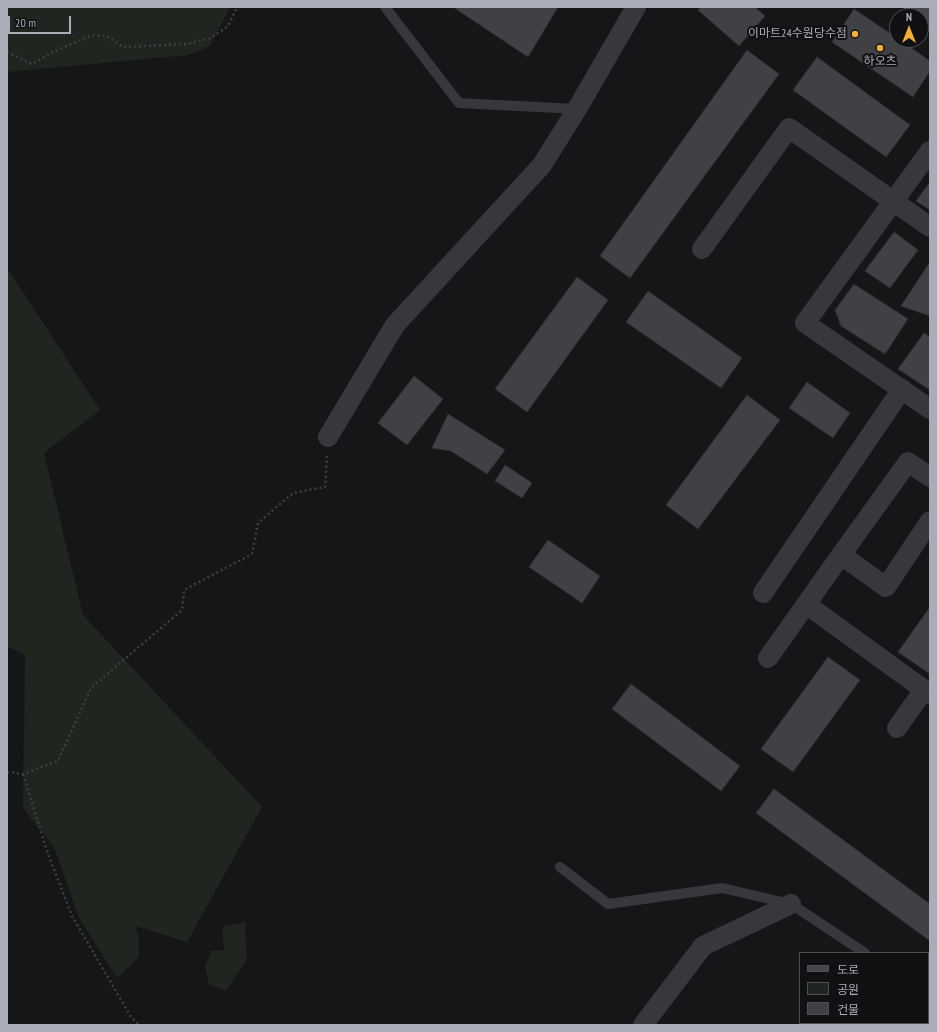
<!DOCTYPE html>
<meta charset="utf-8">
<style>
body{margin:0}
#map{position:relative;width:937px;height:1032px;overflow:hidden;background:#161618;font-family:"PT Sans Narrow","Noto Sans KR",sans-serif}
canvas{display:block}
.frame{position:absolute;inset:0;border:8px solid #a8adb8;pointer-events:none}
.legend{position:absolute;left:799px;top:952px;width:130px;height:72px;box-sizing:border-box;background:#111113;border:1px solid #4d4f55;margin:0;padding:5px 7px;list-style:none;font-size:12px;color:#a8adb8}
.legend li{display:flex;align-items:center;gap:8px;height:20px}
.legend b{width:20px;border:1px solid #4d4f55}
.north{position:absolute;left:889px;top:8px;width:40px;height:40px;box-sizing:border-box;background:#111113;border:1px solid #4d4f55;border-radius:50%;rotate:0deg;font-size:11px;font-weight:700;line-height:16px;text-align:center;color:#a8adb8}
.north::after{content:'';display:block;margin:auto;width:14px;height:18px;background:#f2b134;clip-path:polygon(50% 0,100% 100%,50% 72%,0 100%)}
.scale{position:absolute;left:8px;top:16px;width:63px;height:18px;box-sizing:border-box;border:2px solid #a8adb8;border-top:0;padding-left:5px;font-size:12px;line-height:14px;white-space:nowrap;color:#a8adb8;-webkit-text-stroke:3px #111113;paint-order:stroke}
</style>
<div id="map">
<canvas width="937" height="1032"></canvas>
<div class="frame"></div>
<ul class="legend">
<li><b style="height:5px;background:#45474d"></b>도로</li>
<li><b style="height:11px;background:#1e261f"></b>공원</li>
<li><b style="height:11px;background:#404145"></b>건물</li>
</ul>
<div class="north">N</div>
<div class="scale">20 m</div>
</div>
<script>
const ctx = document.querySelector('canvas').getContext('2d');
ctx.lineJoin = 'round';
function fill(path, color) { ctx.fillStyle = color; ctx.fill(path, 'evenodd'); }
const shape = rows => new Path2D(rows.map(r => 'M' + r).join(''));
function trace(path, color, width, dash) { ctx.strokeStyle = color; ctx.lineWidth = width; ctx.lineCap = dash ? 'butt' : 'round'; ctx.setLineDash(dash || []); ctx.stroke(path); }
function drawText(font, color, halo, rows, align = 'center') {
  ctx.font = font + ' "PT Sans Narrow","Noto Sans KR",sans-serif'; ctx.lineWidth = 4; ctx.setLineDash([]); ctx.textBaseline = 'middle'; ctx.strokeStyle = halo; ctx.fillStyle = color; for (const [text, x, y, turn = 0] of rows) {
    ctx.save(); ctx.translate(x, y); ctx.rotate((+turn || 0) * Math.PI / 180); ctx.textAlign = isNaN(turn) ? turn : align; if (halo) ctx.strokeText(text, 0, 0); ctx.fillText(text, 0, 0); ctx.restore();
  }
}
fill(shape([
 [7,7,230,7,210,46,188,55,7,72],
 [7,268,100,410,44,453,83,615,262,807,187,942,135,926,139,938,139,957,117,978,79,918,54,847,23,808,25,655,7,646],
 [245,922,247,959,226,991,209,984,205,967,211,951,224,950,222,927]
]), '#1e261f');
const building = shape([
 [453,7,558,7,528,57,453,7],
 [701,7,755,7,765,16,739,46,698,10,701,7],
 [854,9,897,38,897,40,900,40,930,61,930,71,913,97,832,42,854,9],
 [747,50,779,74,630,278,600,256,747,50],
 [817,57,910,125,886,157,793,90,817,57],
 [930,182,930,210,916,201,930,182],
 [894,232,918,250,890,288,865,271,894,232],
 [930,262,930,316,901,306,930,262],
 [577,277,608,300,527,412,495,389,577,277],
 [854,284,908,319,885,354,841,326,835,310,854,284],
 [648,291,742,358,721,388,626,322,648,291],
 [924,333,930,337,930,390,898,369,924,333],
 [414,376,443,399,407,445,378,423,414,376],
 [807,382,850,413,833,438,789,408,807,382],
 [747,395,780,420,698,529,666,505,747,395],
 [448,414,505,450,487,474,451,451,432,448,448,414],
 [505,465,532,483,522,498,495,481,505,465],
 [548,540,600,576,582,603,529,567,548,540],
 [930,607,930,674,898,652,930,607],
 [828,657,860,680,793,772,761,749,828,657],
 [631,684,740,766,721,791,612,709,631,684],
 [774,789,930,904,930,941,756,813,774,789]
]);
fill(building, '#404145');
trace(building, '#303034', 1);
trace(shape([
 [7,52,32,64,53,52,92,35,107,36,123,47,187,44,211,38,228,26,237,7],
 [7,772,23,774,58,761,91,688,182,610,184,590,252,554,258,523,293,493,325,487,327,456],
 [23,774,48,854,72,916,131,1017,139,1025]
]), '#3d3f44', 2.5, [2, 3]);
trace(shape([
 [385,7,459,103,577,109],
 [560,867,608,904,722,888,791,904,865,953],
 [928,1003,930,1005]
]), '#37383d', 10);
trace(shape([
 [930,151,805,323,930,409],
 [702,249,789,128,930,227],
 [328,437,395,325,542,165,577,109,636,7],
 [930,477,908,462,841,555,886,587,930,521],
 [763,593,902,389],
 [806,604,930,694],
 [768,658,841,555],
 [897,728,924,690],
 [643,1025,703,946,791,904]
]), '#37383d', 20);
trace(shape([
 [915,7,930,17]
]), '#45474d', 22);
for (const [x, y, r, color] of [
 [855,34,4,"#f2b134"],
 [880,48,4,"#f2b134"]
]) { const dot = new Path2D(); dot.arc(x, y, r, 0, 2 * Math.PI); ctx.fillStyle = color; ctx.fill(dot); trace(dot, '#111113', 1.5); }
drawText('12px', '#a8adb8', '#111113', [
 ["이마트24수원당수점",847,34],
 ["하오츠",880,62,"center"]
], 'right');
</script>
